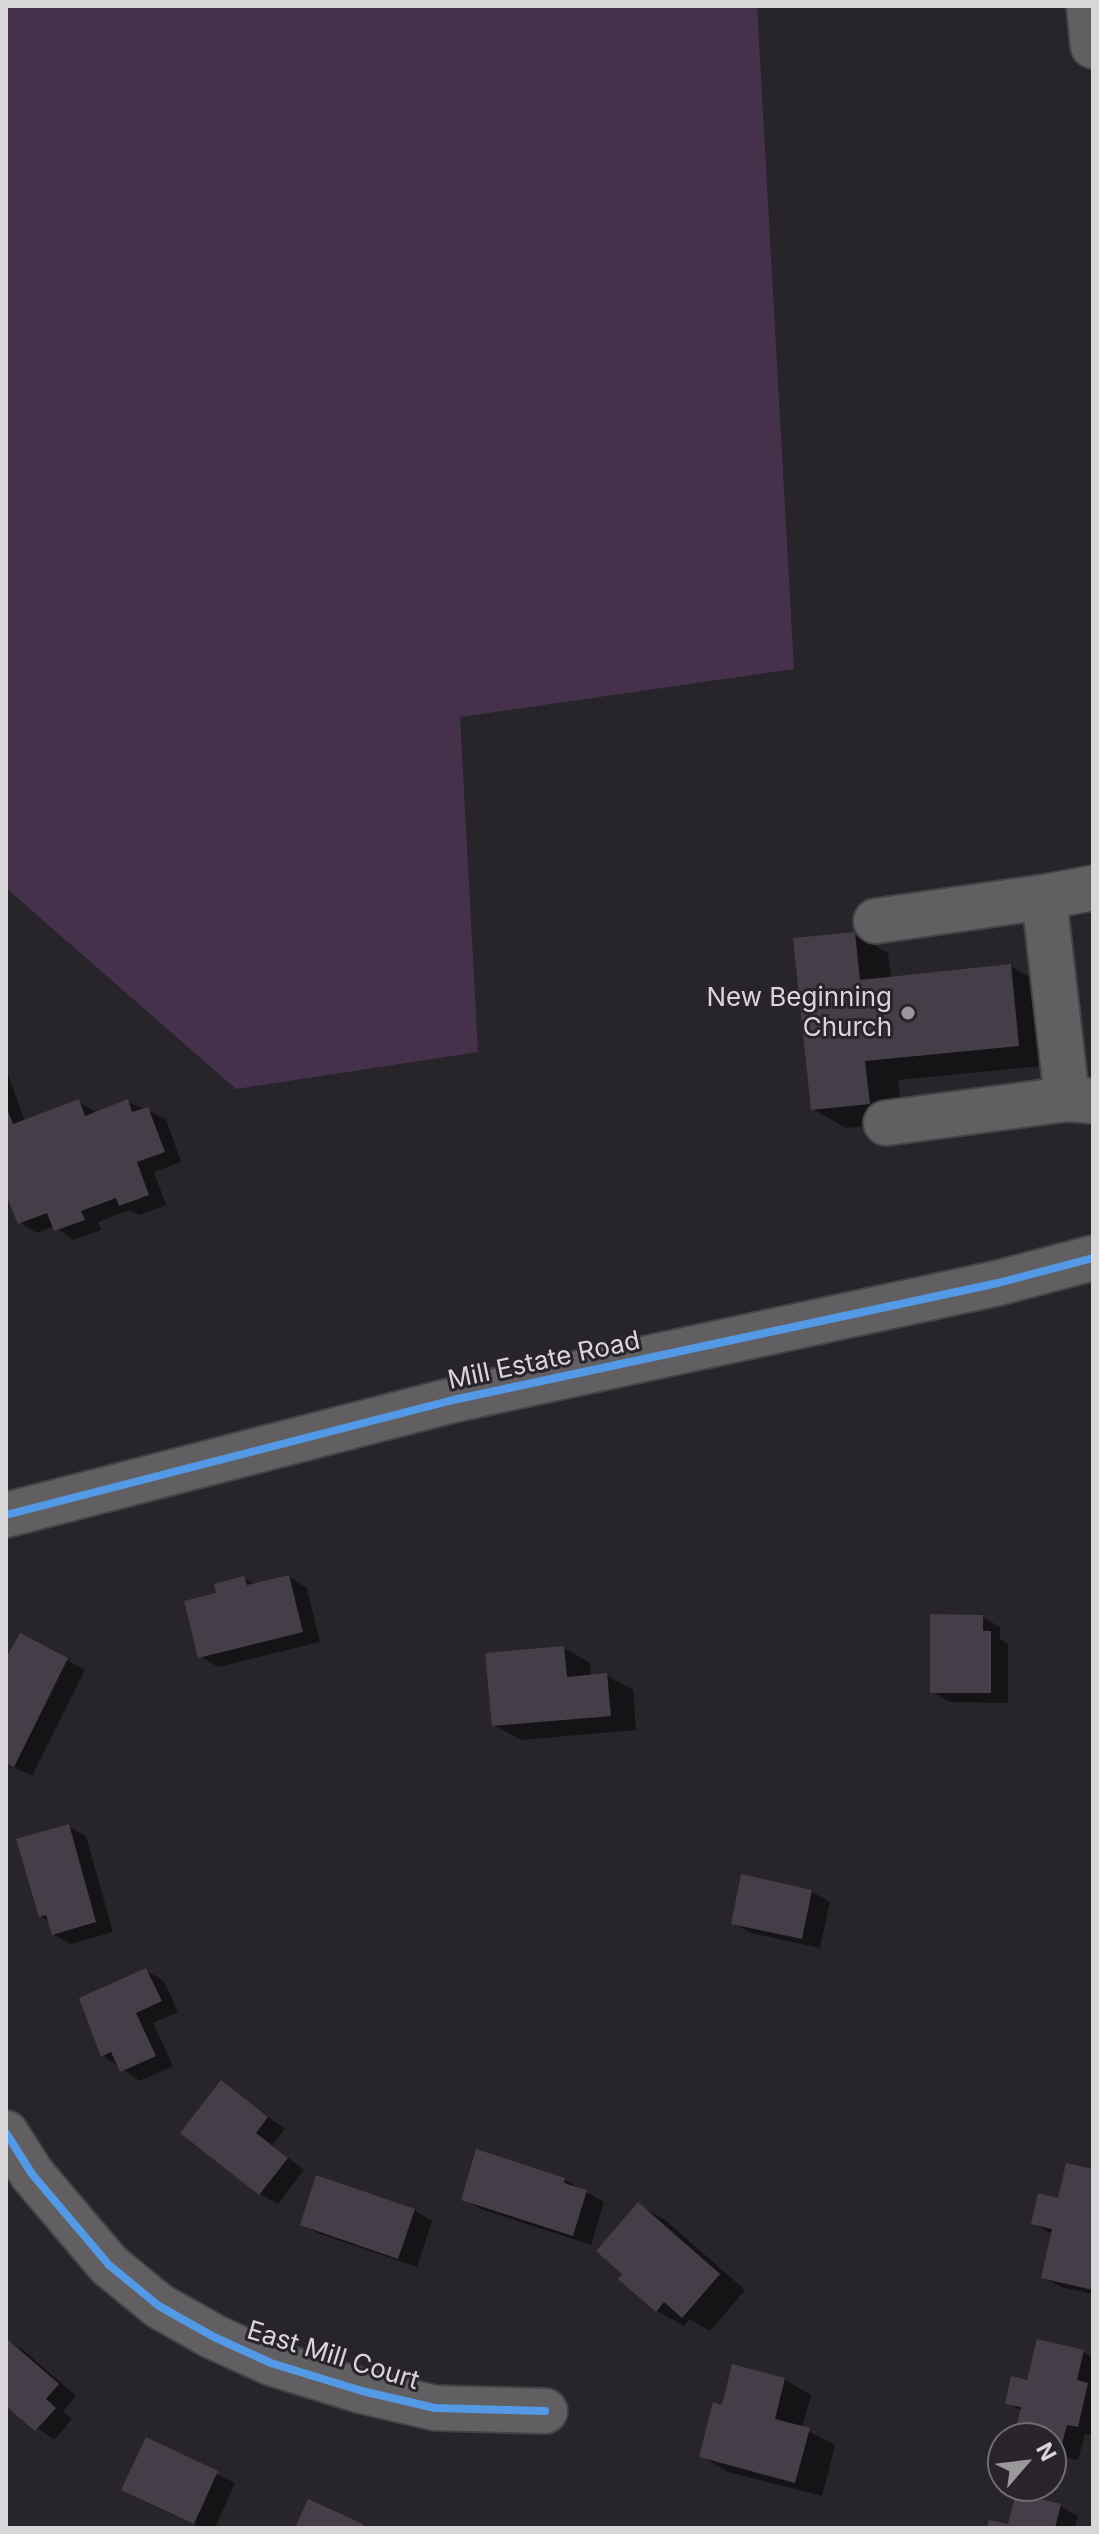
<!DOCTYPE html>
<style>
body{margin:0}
#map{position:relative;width:1099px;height:2534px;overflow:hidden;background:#272529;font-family:Inter,sans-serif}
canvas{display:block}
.frame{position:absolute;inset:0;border:8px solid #d9d6da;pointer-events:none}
.north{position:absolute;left:987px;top:2422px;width:80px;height:80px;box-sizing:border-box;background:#28242a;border:2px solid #6f6b70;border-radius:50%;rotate:62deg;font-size:22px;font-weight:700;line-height:32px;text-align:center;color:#d9d6da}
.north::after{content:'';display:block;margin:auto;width:28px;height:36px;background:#9b989c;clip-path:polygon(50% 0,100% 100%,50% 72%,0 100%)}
</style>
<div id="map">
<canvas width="1099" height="2534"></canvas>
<div class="frame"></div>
<div class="north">N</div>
</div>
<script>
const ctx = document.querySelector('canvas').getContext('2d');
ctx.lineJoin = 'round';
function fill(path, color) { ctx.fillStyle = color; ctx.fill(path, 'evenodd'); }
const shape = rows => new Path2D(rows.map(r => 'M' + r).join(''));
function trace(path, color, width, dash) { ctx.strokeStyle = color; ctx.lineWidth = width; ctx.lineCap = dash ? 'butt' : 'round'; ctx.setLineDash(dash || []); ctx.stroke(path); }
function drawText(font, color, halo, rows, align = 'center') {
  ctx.font = font + ' Inter,sans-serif'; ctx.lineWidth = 6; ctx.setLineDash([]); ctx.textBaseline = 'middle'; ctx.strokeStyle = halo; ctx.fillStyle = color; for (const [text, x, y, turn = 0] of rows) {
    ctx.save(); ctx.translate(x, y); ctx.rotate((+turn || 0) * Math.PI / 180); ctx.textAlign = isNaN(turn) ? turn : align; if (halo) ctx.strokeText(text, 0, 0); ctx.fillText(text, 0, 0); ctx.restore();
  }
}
fill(shape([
 [6,6,757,6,794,669,460,717,478,1052,236,1089,6,888]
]), '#46314d');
fill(shape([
 [854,934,888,953,891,978,1011,966,1044,986,1052,1065,898,1080,903,1122,846,1128,812,1109],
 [6,1069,25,1121,79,1102,98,1113,128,1102,166,1119,181,1162,154,1172,166,1205,139,1215,129,1210,98,1222,101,1230,73,1240,54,1226,37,1233,19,1222,11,1199,6,1197],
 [289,1577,307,1588,320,1642,218,1667,200,1656,219,1594,244,1578,256,1585],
 [982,1617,1000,1627,1000,1639,1008,1644,1008,1703,950,1702,932,1692],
 [564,1648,590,1663,591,1676,606,1675,633,1690,636,1730,521,1740,494,1725],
 [6,1660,67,1660,85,1670,32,1776,6,1763],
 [68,1826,86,1836,113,1932,71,1944,53,1934,49,1921,40,1916],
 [812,1892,830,1902,820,1948,751,1933,733,1923],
 [146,1971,164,1981,178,2012,153,2023,173,2066,140,2081,102,2055],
 [221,2083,285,2129,272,2145,304,2170,278,2204,260,2194],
 [1093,2171,1093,2294,1061,2287,1043,2277,1052,2234,1033,2223],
 [565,2180,604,2202,591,2245,481,2209,463,2199],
 [638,2205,665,2220,745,2290,710,2331,689,2319,684,2326,657,2311,620,2279,625,2273],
 [414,2210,432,2221,417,2267,320,2234,302,2224],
 [6,2340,22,2349,76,2396,63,2411,72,2419,54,2440,6,2404],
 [1083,2352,1093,2358,1093,2435,1085,2434,1078,2460,1051,2454,1051,2438,1016,2438,1022,2411,1007,2403,1029,2382],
 [733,2367,785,2380,811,2395,802,2428,835,2445,822,2496,728,2472,701,2456,723,2407],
 [147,2440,235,2483,215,2528,202,2528,142,2500],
 [1060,2506,1078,2516,1075,2528,989,2528,1009,2527]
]), '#0007');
fill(shape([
 [855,932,860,980,1011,964,1019,1046,865,1061,870,1104,811,1110,793,938],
 [79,1099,85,1116,128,1099,132,1112,148,1107,165,1152,137,1162,149,1195,119,1206,116,1198,81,1211,85,1220,54,1231,47,1213,18,1224,6,1195,6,1106,13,1124],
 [289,1575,303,1632,198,1658,184,1601,216,1593,214,1584,244,1576,247,1585],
 [930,1614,983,1615,983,1631,991,1631,991,1693,930,1693],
 [20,1633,68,1658,14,1767,6,1763,6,1658],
 [564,1646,567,1677,607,1673,611,1716,492,1726,485,1653],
 [69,1824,96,1922,52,1935,46,1915,39,1917,16,1839],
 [741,1874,812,1890,802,1939,731,1924],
 [146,1968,162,2001,136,2013,156,2056,120,2072,111,2052,101,2057,79,1998],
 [221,2080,268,2117,256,2133,288,2158,259,2195,180,2133],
 [476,2149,565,2178,564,2183,587,2190,573,2236,461,2200],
 [1066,2163,1093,2169,1093,2290,1041,2278,1052,2229,1031,2224,1038,2193,1058,2198],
 [316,2175,415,2209,398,2259,300,2225],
 [638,2202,720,2274,682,2318,664,2302,656,2312,618,2279,622,2274,596,2251],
 [6,2338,59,2384,46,2399,56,2408,35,2431,6,2406],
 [1037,2339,1084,2350,1077,2380,1088,2383,1078,2427,1067,2425,1060,2452,1051,2449,1051,2438,1014,2438,1021,2407,1005,2404,1011,2376,1027,2380],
 [732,2364,785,2378,775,2419,810,2428,795,2483,699,2457,713,2402,722,2405],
 [146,2437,218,2471,194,2524,121,2490],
 [1016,2493,1061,2504,1055,2528,987,2528,989,2520,1008,2524],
 [308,2499,363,2524,361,2528,295,2528]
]), '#453e48');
const minor = shape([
 [1089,6,1093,46],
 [1093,888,1044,897,1067,1099,1093,1101],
 [876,921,1044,897],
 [886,1123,1067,1099],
 [6,1515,453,1400,998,1283,1093,1258],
 [6,2133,32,2174,109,2265,159,2306,214,2337,271,2363,362,2391,435,2408,545,2411]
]);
trace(minor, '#444346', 48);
trace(minor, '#615f61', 44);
trace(shape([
 [6,1515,453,1400,998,1283,1093,1258],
 [6,2133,32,2174,109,2265,159,2306,214,2337,271,2363,362,2391,435,2408,545,2411]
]), '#5399e6', 8);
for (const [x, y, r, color] of [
 [908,1013,8,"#9b989c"]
]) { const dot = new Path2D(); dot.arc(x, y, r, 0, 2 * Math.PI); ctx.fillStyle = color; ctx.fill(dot); trace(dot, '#28242a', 3); }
drawText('26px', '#d9d6da', '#28242a', [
 ["New Beginning",892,998],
 ["Church",892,1028]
], 'right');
drawText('26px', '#d9d6da', '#28242a', [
 ["Mill Estate Road",544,1361,-12],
 ["East Mill Court",333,2356,17]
]);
</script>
